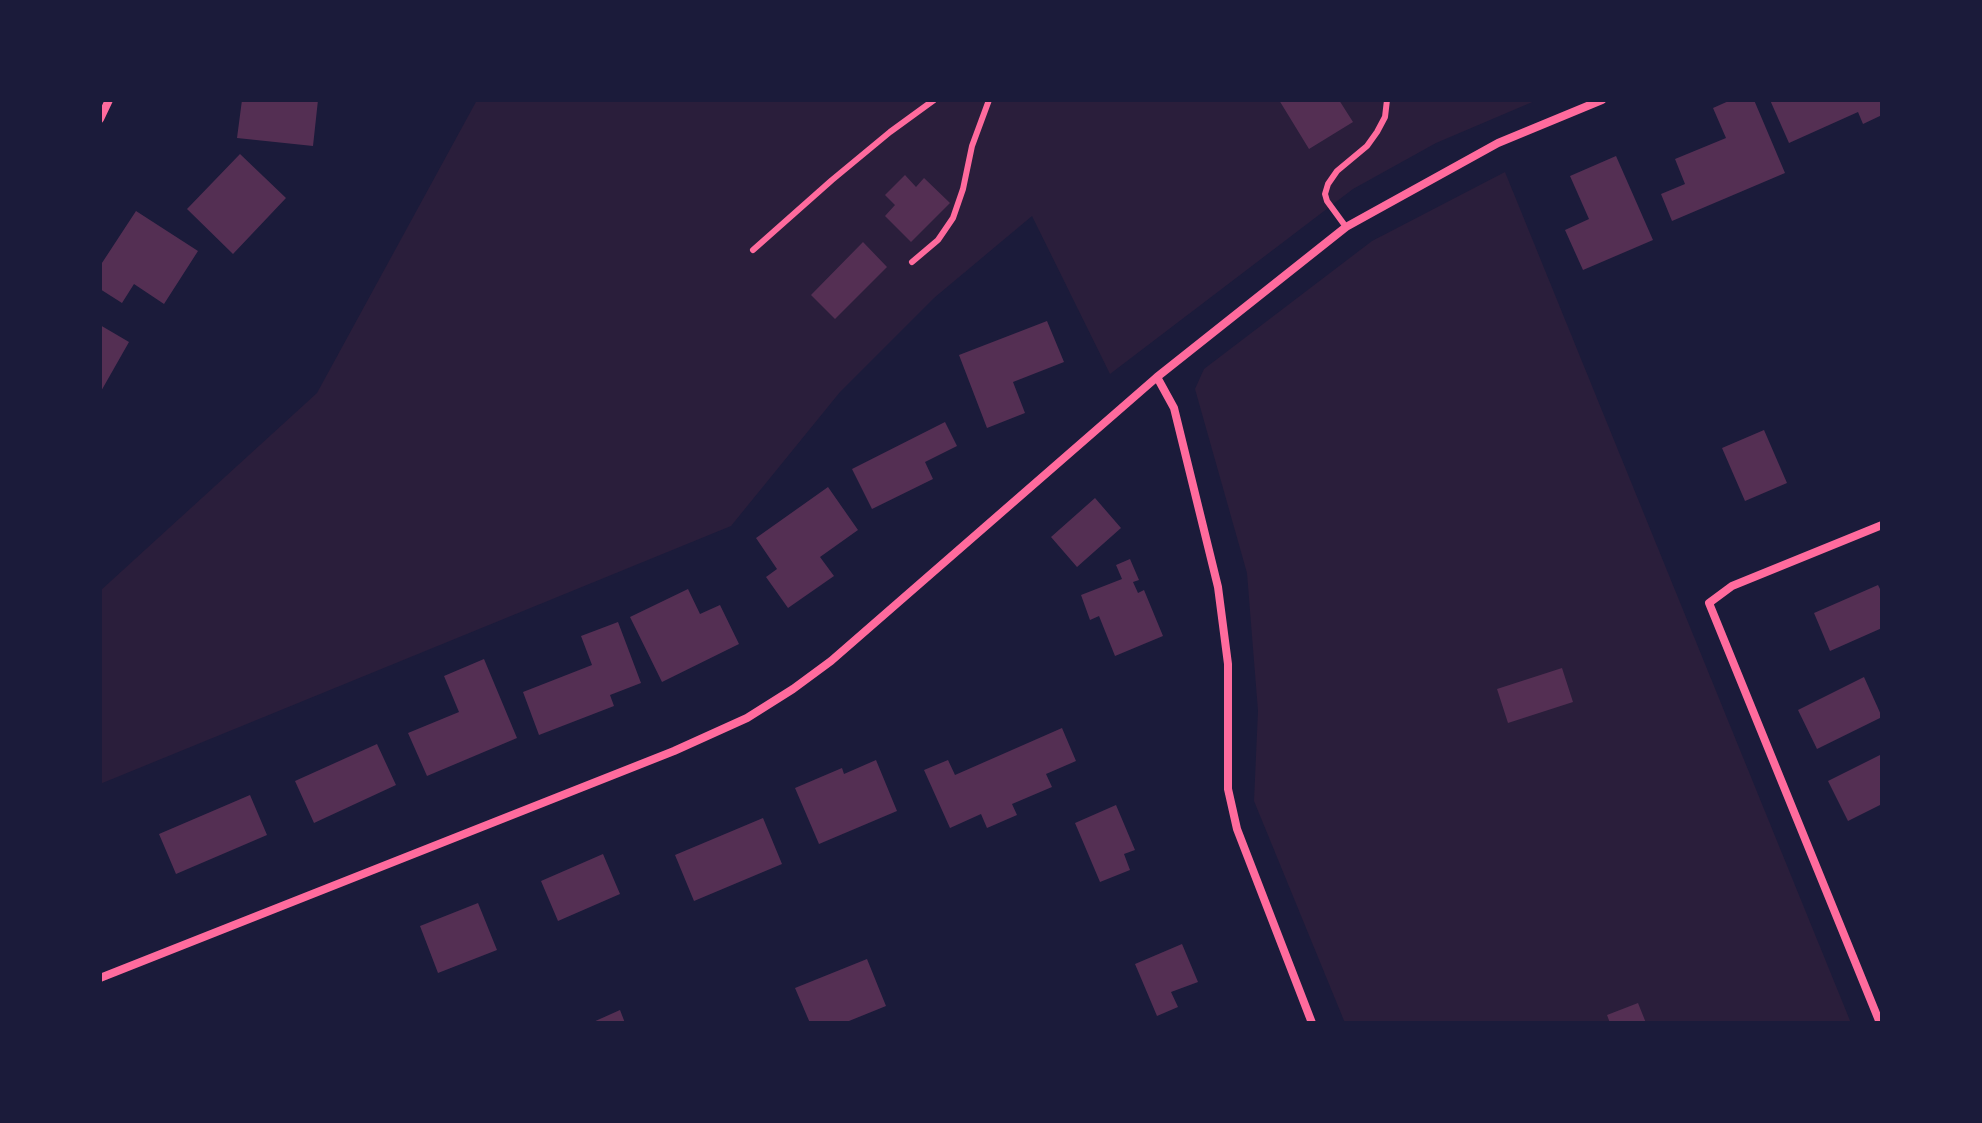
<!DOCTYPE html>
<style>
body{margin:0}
#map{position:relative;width:1982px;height:1123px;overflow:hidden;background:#1b1b3a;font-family:"Zilla Slab",serif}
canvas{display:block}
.frame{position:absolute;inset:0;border:102px solid #1b1b3a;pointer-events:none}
</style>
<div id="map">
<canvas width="1982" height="1123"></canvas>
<div class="frame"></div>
</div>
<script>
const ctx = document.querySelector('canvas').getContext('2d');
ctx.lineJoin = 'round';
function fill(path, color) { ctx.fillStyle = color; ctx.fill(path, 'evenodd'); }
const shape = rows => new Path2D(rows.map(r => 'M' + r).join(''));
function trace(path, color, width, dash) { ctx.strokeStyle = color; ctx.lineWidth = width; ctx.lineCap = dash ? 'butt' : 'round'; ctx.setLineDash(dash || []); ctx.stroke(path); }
fill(shape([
 [477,100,1537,100,1436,143,1353,189,1110,374,1032,216,934,298,840,392,731,526,100,784,100,591,317,393],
 [1505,172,1851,1023,1345,1023,1254,801,1258,711,1247,573,1195,389,1204,369,1372,241]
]), '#2a1e3b');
fill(shape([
 [242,100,318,100,313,146,237,138],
 [1279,100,1339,100,1353,122,1309,149],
 [1731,100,1754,100,1785,173,1672,221,1661,194,1685,184,1675,159,1726,138,1713,108],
 [1770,100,1882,100,1882,115,1863,124,1858,112,1789,143],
 [240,154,286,198,233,254,187,209],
 [1616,156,1653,240,1583,270,1565,230,1589,219,1570,176],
 [905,175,916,187,924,178,950,203,911,242,885,216,895,205,885,195],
 [136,211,198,251,164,304,134,284,122,303,100,289,100,266],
 [863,242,887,267,835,319,811,295],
 [1047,321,1064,362,1013,382,1025,413,987,428,959,355],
 [100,325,129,342,100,393],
 [945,422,957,446,925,462,933,479,872,509,852,469],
 [1764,430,1787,483,1745,501,1722,448],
 [828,487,858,530,820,557,834,576,788,608,766,577,777,569,756,538],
 [1095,498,1121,528,1077,567,1051,537],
 [1130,559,1139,580,1133,582,1138,593,1144,590,1163,636,1115,656,1099,616,1090,620,1081,595,1122,579,1116,565],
 [1878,585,1882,593,1882,628,1830,651,1814,613],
 [688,589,700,614,720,605,739,644,662,682,630,617],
 [618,622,641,683,610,695,614,706,539,735,523,692,592,665,581,636],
 [484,659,517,738,427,776,408,733,459,712,444,676],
 [1562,668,1573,702,1508,723,1497,689],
 [1864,677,1882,717,1817,749,1798,710],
 [1062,728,1076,761,1046,774,1052,787,1012,804,1017,815,987,828,981,814,950,828,924,770,948,760,955,775],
 [377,744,396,785,314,823,295,781],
 [1882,754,1882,804,1848,821,1828,781],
 [876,760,897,811,819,844,795,788,842,768,844,774],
 [250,795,267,835,176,874,159,834],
 [1116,805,1135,850,1124,854,1130,870,1100,882,1075,823],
 [763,818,782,864,694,901,675,855],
 [603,854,620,894,558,921,541,881],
 [478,903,497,950,438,973,420,926],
 [1182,944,1198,982,1171,992,1178,1007,1157,1016,1135,964],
 [867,959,886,1006,844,1023,810,1023,795,988],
 [1638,1003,1646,1023,1610,1023,1607,1015],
 [620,1010,625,1023,591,1023]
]), '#542f53');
trace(shape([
 [1346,227,1327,201,1325,194,1328,184,1337,171,1367,146,1377,132,1385,117,1387,100],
 [753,250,832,180,890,132,934,100],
 [912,262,938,240,953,218,963,189,972,146,989,100]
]), '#ff6b9d', 6);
trace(shape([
 [100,119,109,100],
 [1157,377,1174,408,1218,587,1228,664,1228,789,1237,829,1312,1023],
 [100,978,674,751,747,718,793,689,831,661,1157,377,1346,227,1498,143,1602,100],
 [1880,1023,1709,603,1732,586,1882,525]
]), '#ff6b9d', 8);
</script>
